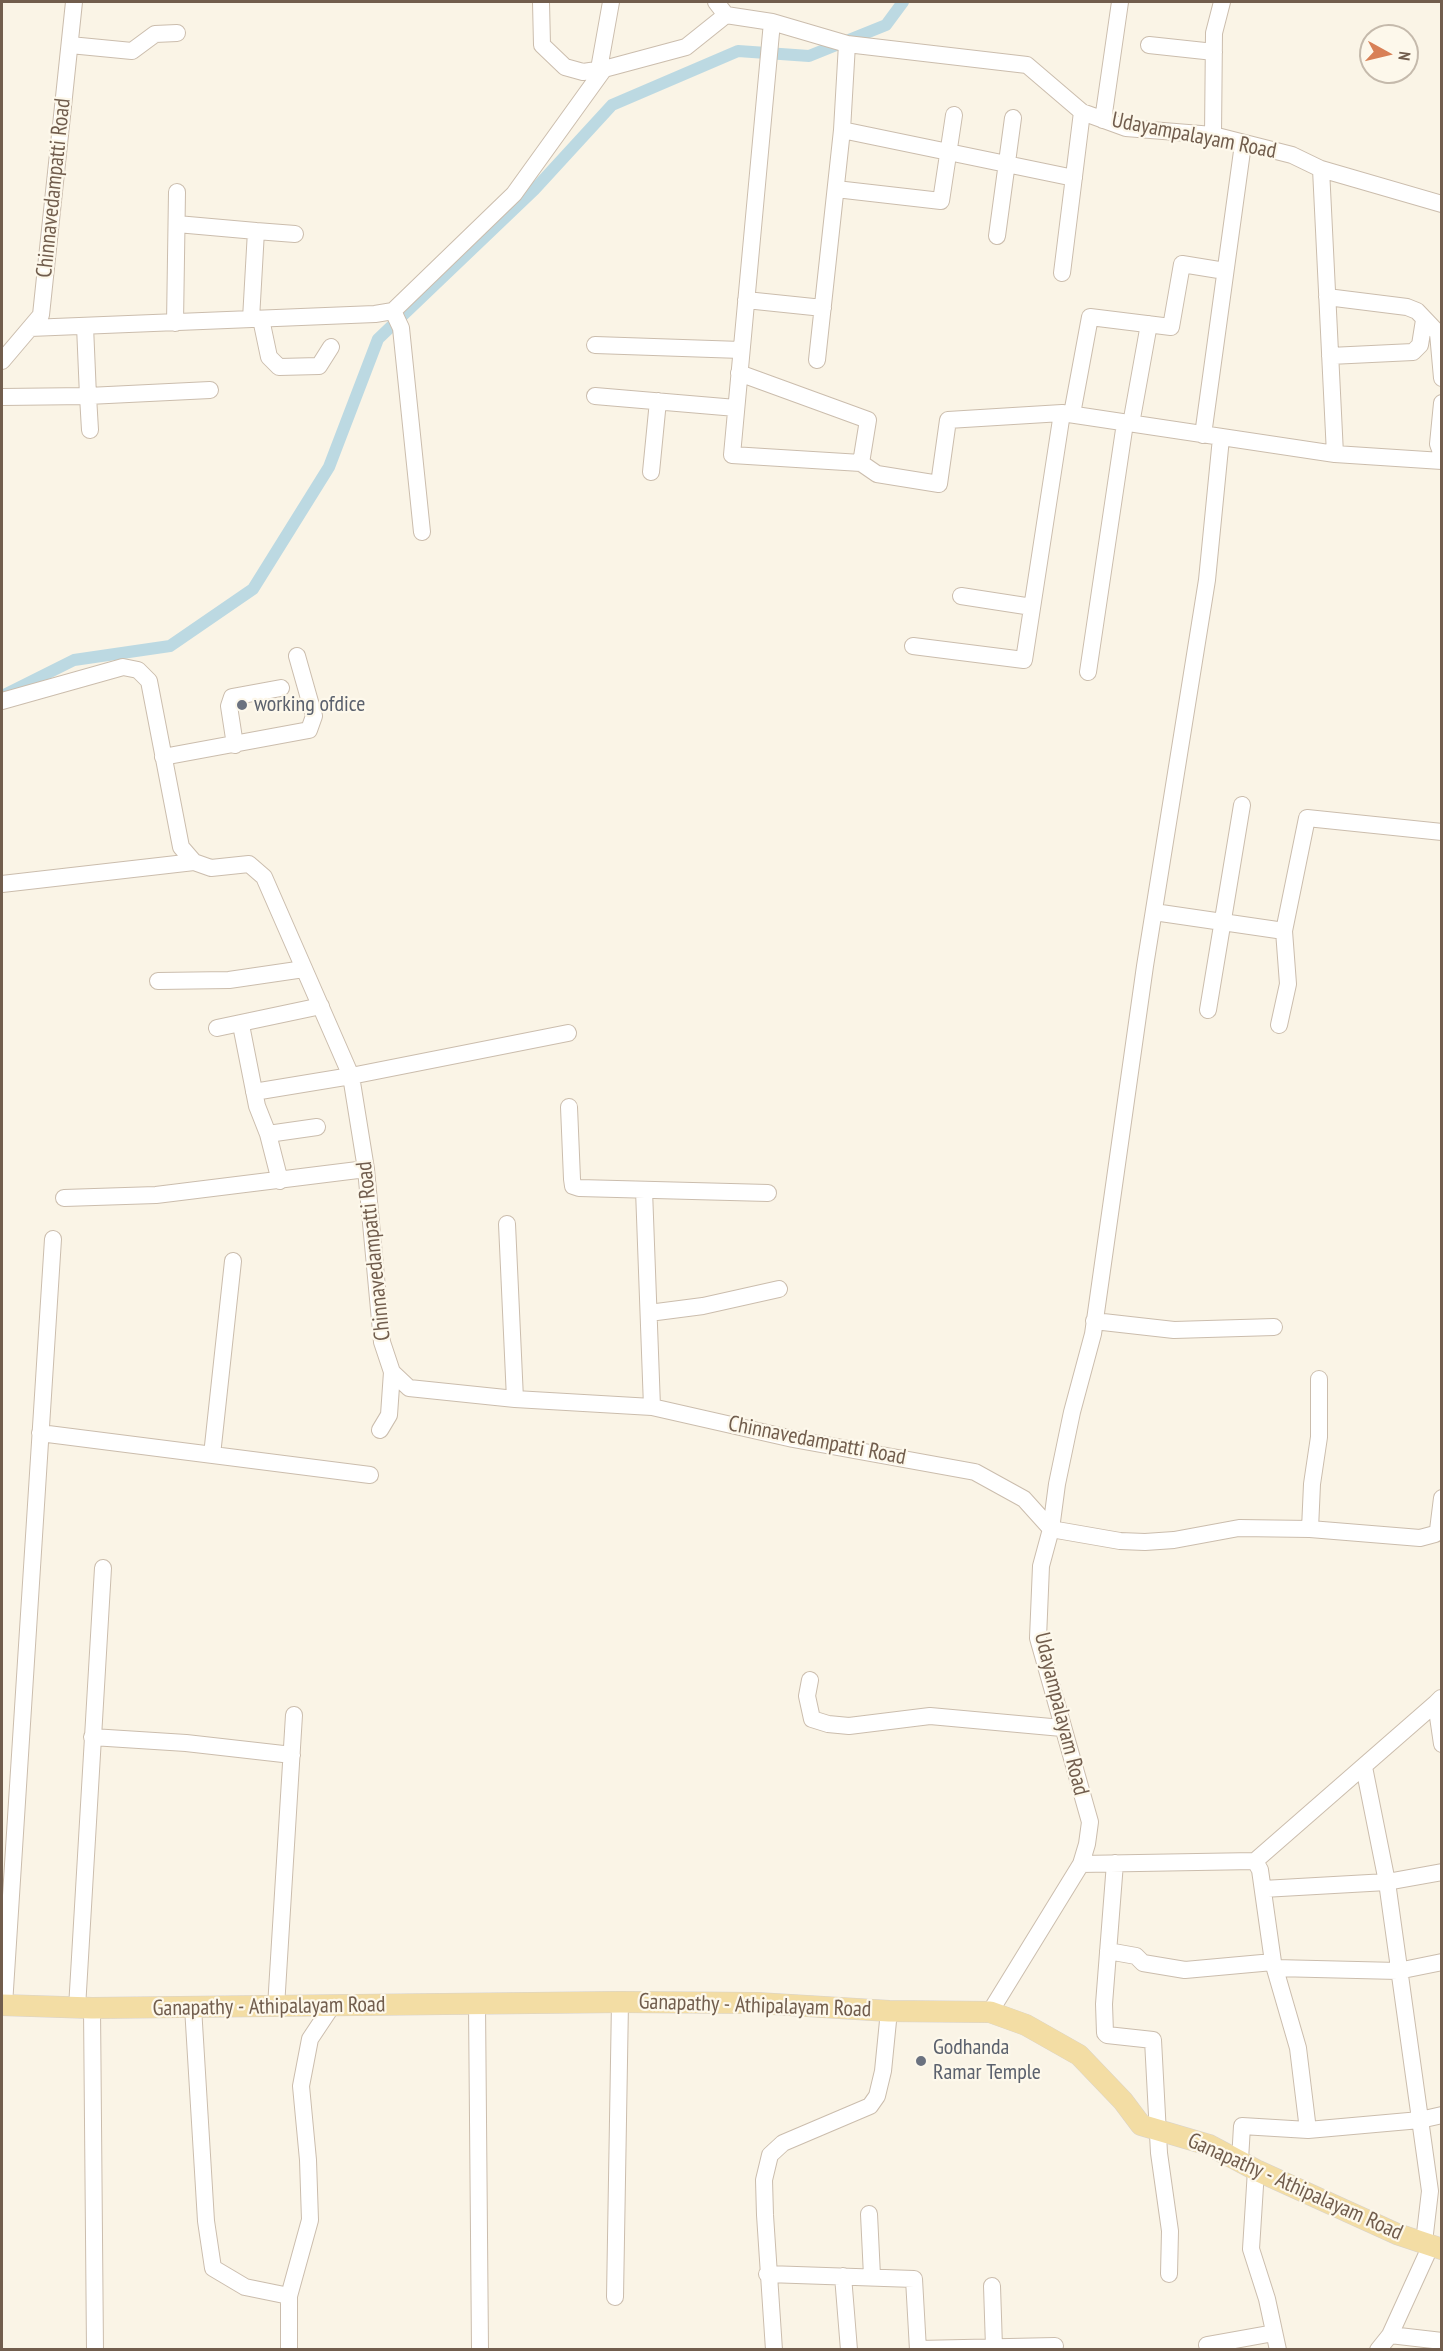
<!DOCTYPE html>
<style>
body{margin:0}
#map{position:relative;width:1443px;height:2351px;overflow:hidden;background:#faf4e6;font-family:"PT Sans Narrow",sans-serif}
canvas{display:block}
.frame{position:absolute;inset:0;border:3px solid #715d4d;pointer-events:none}
.north{position:absolute;left:1359px;top:24px;width:60px;height:60px;box-sizing:border-box;background:#fdf8eb;border:2px solid #c5baac;border-radius:50%;rotate:98deg;font-size:16px;font-weight:700;line-height:24px;text-align:center;color:#715d4d}
.north::after{content:'';display:block;margin:auto;width:21px;height:27px;background:#d88056;clip-path:polygon(50% 0,100% 100%,50% 72%,0 100%)}
</style>
<div id="map">
<canvas width="1443" height="2351"></canvas>
<div class="frame"></div>
<div class="north">N</div>
</div>
<script>
const ctx = document.querySelector('canvas').getContext('2d');
ctx.lineJoin = 'round';
const shape = rows => new Path2D(rows.map(r => 'M' + r).join(''));
function trace(path, color, width, dash) { ctx.strokeStyle = color; ctx.lineWidth = width; ctx.lineCap = dash ? 'butt' : 'round'; ctx.setLineDash(dash || []); ctx.stroke(path); }
function drawText(font, color, halo, rows, align = 'center') {
  ctx.font = font + ' "PT Sans Narrow",sans-serif'; ctx.lineWidth = 4.5; ctx.setLineDash([]); ctx.textBaseline = 'middle'; ctx.strokeStyle = halo; ctx.fillStyle = color; for (const [text, x, y, turn = 0] of rows) {
    ctx.save(); ctx.translate(x, y); ctx.rotate((+turn || 0) * Math.PI / 180); ctx.textAlign = isNaN(turn) ? turn : align; if (halo) ctx.strokeText(text, 0, 0); ctx.fillText(text, 0, 0); ctx.restore();
  }
}
trace(shape([
 [4,695,74,660,170,646,253,589,329,467,378,339,534,190,612,105,738,51,809,56,886,25,903,2]
]), '#bcd9e2', 12);
const minor = shape([
 [541,2,542,45,565,67,583,72,604,69],
 [716,2,726,15,772,22,847,44,1027,65,1082,112,1126,128,1213,135,1292,155,1321,169,1442,204],
 [772,22,732,455,861,463,877,474,939,484,948,420,1062,413],
 [70,45,132,51,155,34,177,33],
 [1149,45,1214,52],
 [599,69,611,2],
 [1103,120,1120,2],
 [842,130,1074,178],
 [1213,135,1214,33,1222,2],
 [1321,169,1335,454,1442,461],
 [836,189,941,201,954,115],
 [177,224,256,231,251,319],
 [256,231,295,234],
 [997,236,1013,118],
 [1062,273,1082,112],
 [1327,297,1407,307,1417,311,1438,333,1442,378],
 [746,300,823,308],
 [393,311,401,328,422,532],
 [261,319,269,357,279,367,319,366,331,347],
 [175,323,177,192],
 [30,328,375,314,393,311,514,194,604,69,686,47,726,15],
 [595,345,741,350],
 [1330,356,1413,352,1420,345,1424,320],
 [817,360,842,130,847,44],
 [2,361,41,315,74,2],
 [739,373,868,420,861,463],
 [595,396,736,408],
 [2,397,88,396,85,326],
 [1442,403,1438,444,1442,455],
 [1072,414,1090,317,1171,327,1182,264,1225,271],
 [1131,424,1149,324],
 [90,430,88,396,210,390],
 [1203,435,1243,144],
 [651,472,658,401],
 [961,596,1032,607],
 [913,646,1024,660,1062,413,1335,454],
 [1088,672,1125,423],
 [2,701,123,667,138,670,149,681,181,847,194,862,211,868,249,864,264,877,351,1076,366,1169,382,1342,392,1372,409,1388,515,1399,652,1407,793,1439,975,1472,1024,1499,1051,1529],
 [235,745,229,706,232,697,281,688],
 [163,757,309,730,314,716,297,656],
 [2,884,194,862],
 [1154,912,1284,931],
 [158,981,229,980,304,969],
 [1208,1010,1242,805],
 [241,1025,257,1106,268,1134,280,1181],
 [1279,1025,1288,984,1284,931,1307,818,1442,832],
 [217,1028,321,1006],
 [254,1092,351,1076,568,1033],
 [569,1107,572,1179,573,1186,579,1188,768,1193],
 [268,1134,317,1127],
 [644,1190,652,1407],
 [64,1198,156,1195,366,1169],
 [507,1224,515,1399],
 [649,1313,703,1306,779,1289],
 [1094,1321,1174,1330,1274,1327],
 [380,1430,389,1415,392,1372],
 [40,1433,370,1475],
 [212,1455,233,1261],
 [1051,1529,1057,1484,1072,1412,1093,1334,1145,966,1207,580,1221,438],
 [1310,1529,1312,1484,1319,1437,1319,1379],
 [810,1680,807,1696,812,1719,828,1724,849,1726,930,1716,1062,1728],
 [1441,1698,1436,1703,1442,1744],
 [92,1737,186,1743,292,1755],
 [1364,1767,1387,1882,1430,2191,1424,2242],
 [1255,1861,1260,1870,1273,1962,1298,2048,1308,2130],
 [1115,1863,1104,2004,1105,2033,1107,2035,1153,2040,1159,2153,1170,2231,1169,2274],
 [1081,1864,1255,1861,1436,1703],
 [1263,1889,1387,1882,1442,1872],
 [1108,1951,1136,1956,1143,1963,1185,1970,1273,1962],
 [1275,1968,1398,1971,1442,1962],
 [477,2004,480,2350],
 [4,2005,53,1239],
 [193,2007,206,2221,213,2268,245,2287,289,2296,289,2350],
 [276,2007,294,1715],
 [77,2008,103,1568],
 [92,2008,95,2350],
 [990,2012,1081,1864,1087,1844,1090,1822,1038,1638,1041,1566,1051,1529,1120,1541,1145,1542,1174,1540,1239,1528,1310,1529,1420,1538,1435,1534,1438,1530,1442,1498],
 [1240,2160,1242,2126,1308,2130,1420,2120,1442,2115],
 [1256,2170,1251,2249,1267,2299,1278,2350],
 [869,2214,872,2276],
 [1431,2245,1390,2335,1442,2341],
 [767,2274,914,2279,918,2350],
 [843,2276,849,2350],
 [992,2286,994,2347],
 [289,2296,310,2220,308,2160,301,2086,310,2039,332,2006],
 [615,2297,620,2002],
 [1207,2345,1274,2333],
 [918,2349,1055,2346],
 [774,2350,765,2215,764,2180,770,2155,783,2143,870,2106,877,2096,883,2071,889,2011],
 [1378,2350,1390,2335]
]);
const major = shape([
 [2,2005,92,2008,620,2002,757,2003,889,2011,990,2012,1026,2025,1079,2055,1123,2101,1141,2125,1209,2145,1256,2170,1397,2234,1442,2249]
]);
trace(minor, '#cbbdad', 18);
trace(major, '#d7d2cd', 22);
trace(minor, '#fff', 16);
trace(major, '#f3dda4', 21);
for (const [x, y, r, color] of [
 [242,705,6,"#6b7280"],
 [921,2061,6,"#6b7280"]
]) { const dot = new Path2D(); dot.arc(x, y, r, 0, 2 * Math.PI); ctx.fillStyle = color; ctx.fill(dot); trace(dot, '#fdf8eb', 2); }
drawText('22px', '#715d4d', '#fdf8eb', [
 ["Udayampalayam Road",1194,136,11],
 ["Chinnavedampatti Road",54,188,-84],
 ["Chinnavedampatti Road",374,1251,-96],
 ["Chinnavedampatti Road",817,1441,11],
 ["Udayampalayam Road",1061,1714,76],
 ["Ganapathy - Athipalayam Road",755,2006,2],
 ["Ganapathy - Athipalayam Road",269,2007,-1],
 ["Ganapathy - Athipalayam Road",1295,2187,24]
]);
drawText('22px', '#5b616d', '#fdf8eb', [
 ["working ofdice",254,705],
 ["Godhanda",933,2048],
 ["Ramar Temple",933,2073]
], 'left');
</script>
